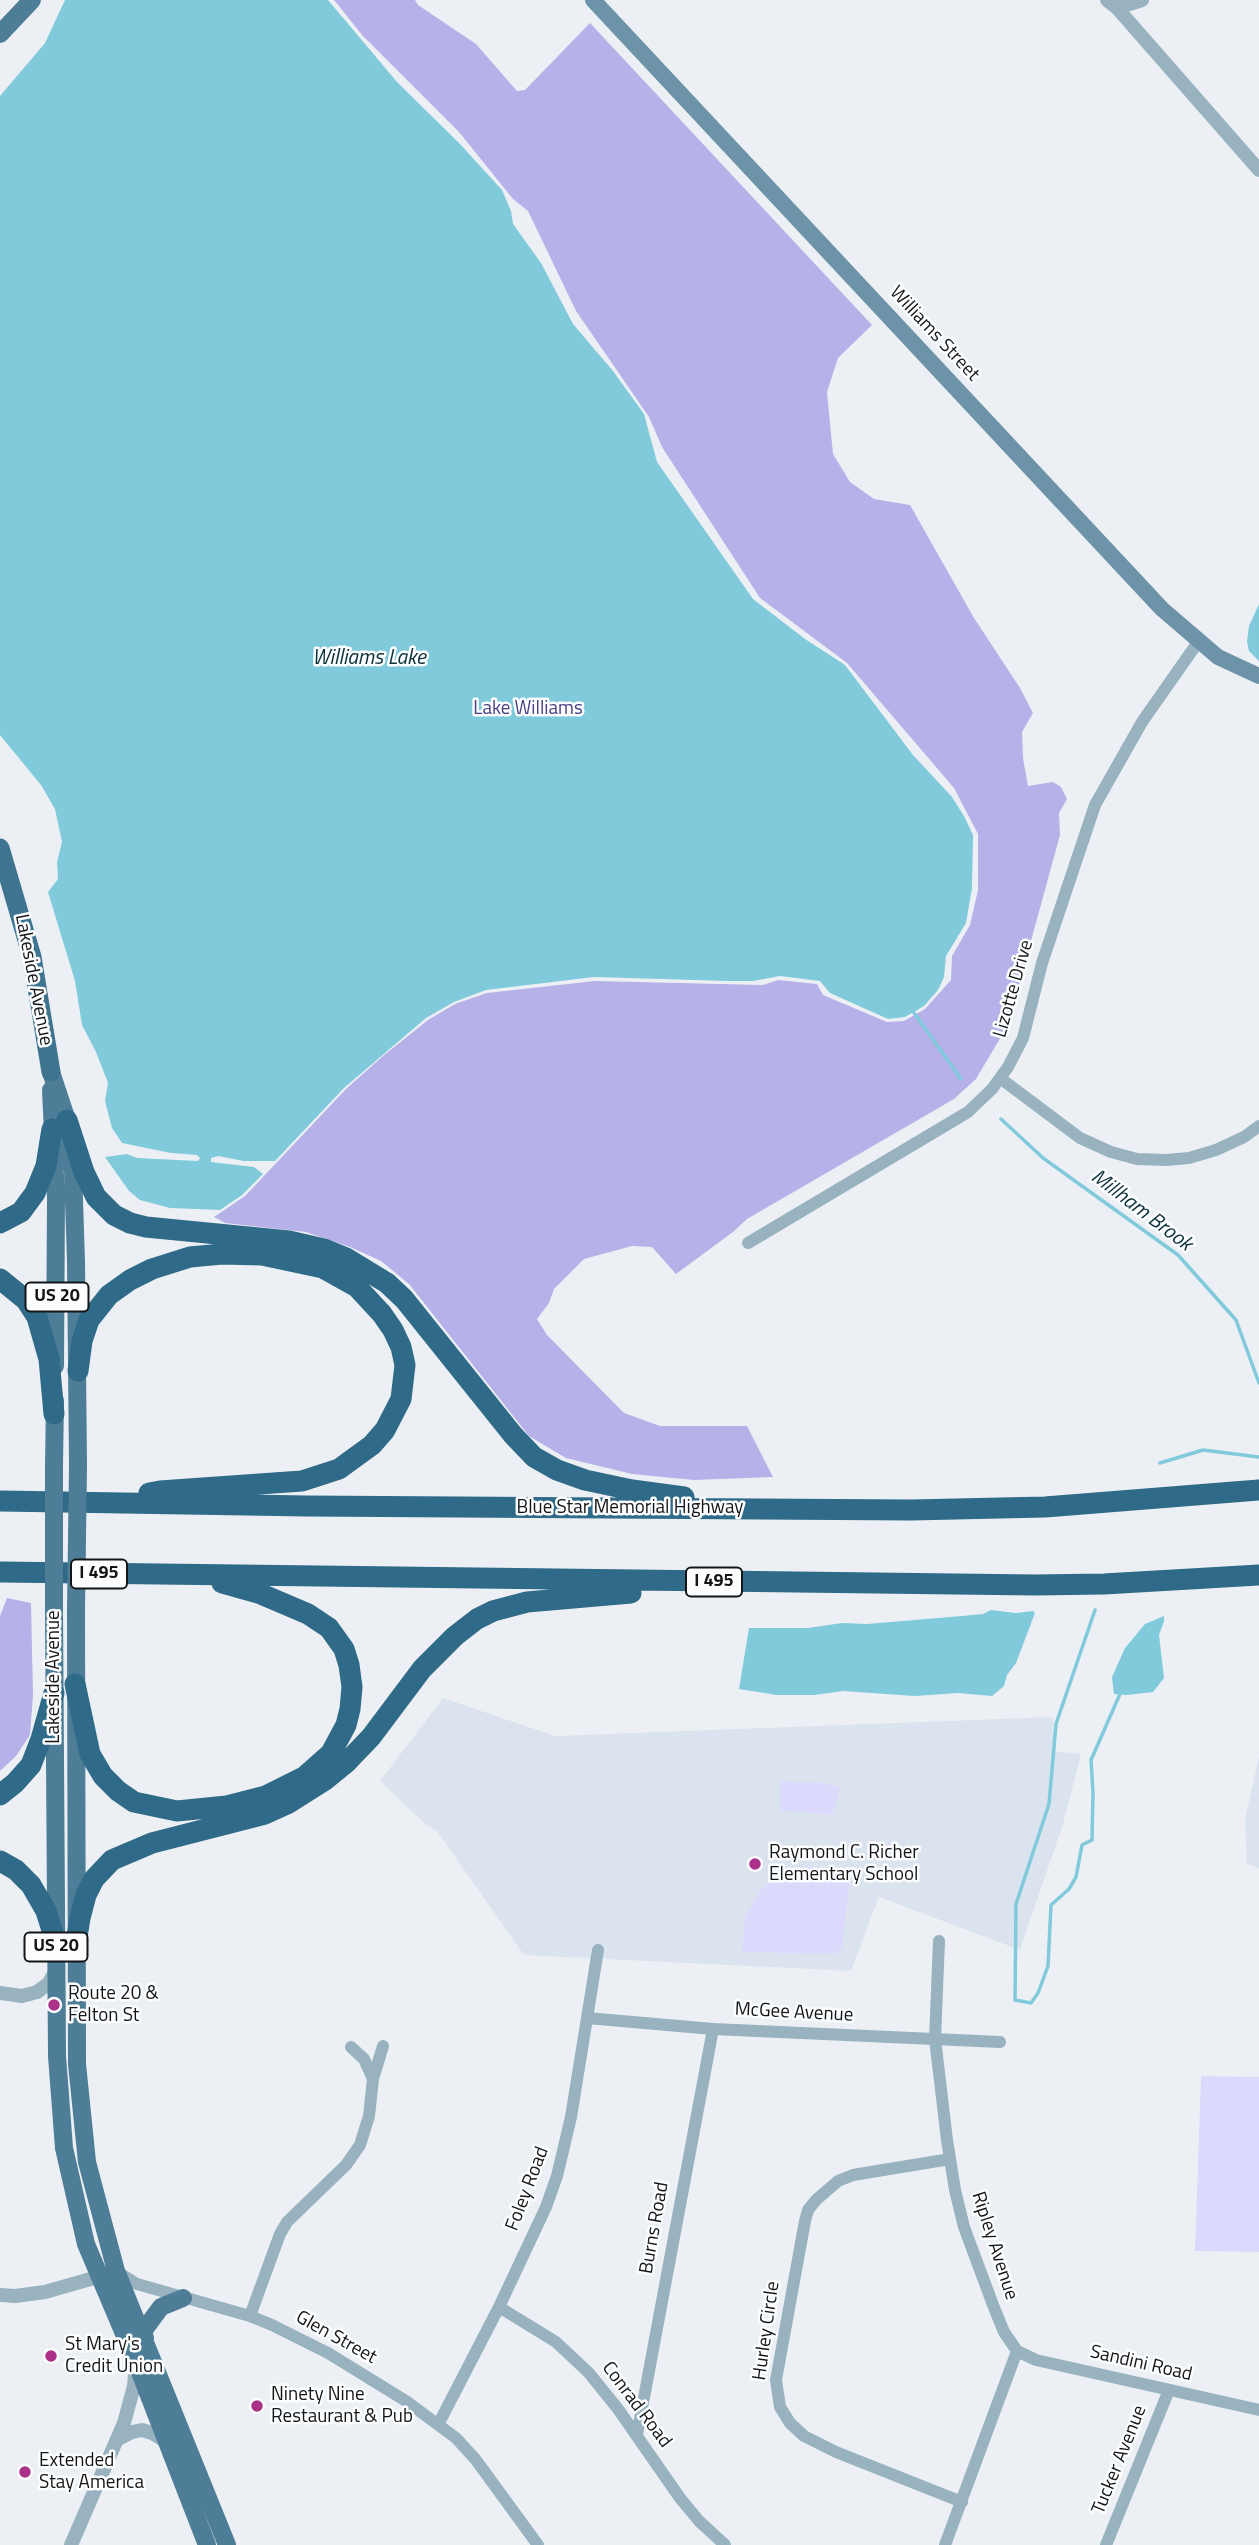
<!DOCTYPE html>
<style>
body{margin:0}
canvas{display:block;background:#ecf0f4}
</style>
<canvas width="1259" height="2545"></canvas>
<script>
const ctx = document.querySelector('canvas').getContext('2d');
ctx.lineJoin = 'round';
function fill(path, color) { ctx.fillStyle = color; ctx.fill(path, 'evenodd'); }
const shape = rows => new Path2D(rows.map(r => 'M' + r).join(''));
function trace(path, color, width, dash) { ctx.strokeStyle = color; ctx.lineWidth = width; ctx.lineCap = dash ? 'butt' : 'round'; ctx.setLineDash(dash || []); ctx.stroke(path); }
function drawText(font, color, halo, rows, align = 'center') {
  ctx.font = font + ' "Titillium Web",sans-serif'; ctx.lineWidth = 5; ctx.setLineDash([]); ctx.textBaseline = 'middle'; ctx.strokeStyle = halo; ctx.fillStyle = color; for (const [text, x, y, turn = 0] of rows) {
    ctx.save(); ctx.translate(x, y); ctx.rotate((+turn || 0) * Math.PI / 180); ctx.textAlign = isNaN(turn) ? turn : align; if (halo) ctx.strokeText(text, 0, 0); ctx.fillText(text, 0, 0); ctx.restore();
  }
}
fill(shape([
 [443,1698,555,1736,1053,1717,1054,1751,1081,1754,1063,1824,1020,1950,879,1897,851,1971,524,1955,437,1831,424,1823,380,1781],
 [1259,1756,1259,1868,1247,1864,1245,1820]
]), '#dbe4ee');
fill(shape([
 [780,1781,825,1783,840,1788,832,1815,780,1810],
 [799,1866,851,1869,842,1948,836,1954,742,1952,745,1917,761,1889],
 [1201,2076,1259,2077,1259,2252,1195,2251]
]), '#dbdafc');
fill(shape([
 [334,0,415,0,418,5,476,44,517,91,525,90,590,23,872,325,838,358,827,392,833,454,850,482,874,499,910,505,974,618,1020,688,1033,713,1022,732,1023,758,1028,786,1053,782,1061,787,1067,799,1059,813,1060,835,1008,1025,976,1079,954,1099,747,1219,733,1232,676,1274,652,1247,632,1246,584,1259,554,1289,549,1303,537,1319,547,1335,624,1413,660,1426,747,1426,773,1477,694,1480,632,1474,566,1458,529,1436,409,1284,381,1261,350,1247,306,1232,225,1223,214,1217,245,1196,346,1089,383,1056,428,1020,455,1004,487,993,595,981,763,985,778,980,817,984,823,995,887,1022,904,1021,925,1009,951,980,952,956,970,925,978,890,978,834,954,788,847,663,760,598,662,447,649,417,576,311,528,211,513,199,459,132,363,36],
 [7,1598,31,1603,33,1695,30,1735,16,1756,0,1771,0,1616]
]), '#b6b2e9');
fill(shape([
 [65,0,328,0,397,82,460,144,502,190,511,211,513,224,541,263,573,324,613,371,644,414,657,462,753,599,805,639,845,665,913,755,952,797,964,816,973,835,972,888,966,923,946,956,944,977,938,990,924,1006,905,1017,888,1019,830,993,820,981,780,976,753,981,728,981,594,977,486,990,454,1002,426,1018,344,1088,275,1161,244,1161,218,1156,211,1158,211,1162,254,1167,263,1174,242,1195,220,1210,170,1208,140,1200,129,1191,105,1157,127,1154,137,1158,198,1161,200,1158,197,1155,171,1153,122,1143,112,1128,105,1101,108,1083,96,1052,82,1025,75,981,48,892,58,879,57,862,62,842,55,809,41,785,0,735,0,96,45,43],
 [1259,604,1259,661,1249,651,1247,642,1249,626],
 [991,1610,1016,1613,1033,1611,1035,1613,1016,1663,1007,1675,1004,1686,992,1696,958,1693,915,1696,843,1691,814,1695,777,1695,739,1689,749,1628,808,1628,842,1623,867,1624,962,1616,983,1614],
 [1164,1616,1164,1621,1159,1635,1164,1678,1153,1692,1126,1695,1114,1694,1112,1677,1125,1648,1145,1624]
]), '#80cadc');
trace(shape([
 [912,1010,961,1079],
 [1001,1119,1043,1158,1178,1255,1236,1320,1259,1383],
 [1160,1463,1203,1450,1259,1457],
 [1095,1610,1056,1724,1049,1804,1016,1904,1015,2000,1031,2003,1038,1993,1048,1966,1051,1905,1069,1889,1076,1877,1082,1845,1092,1840,1093,1793,1091,1760,1120,1694]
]), '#80cadc', 3.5);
trace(shape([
 [1000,1078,1080,1138,1111,1152,1137,1159,1166,1160,1189,1158,1216,1150,1244,1137,1259,1126],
 [748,1243,968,1112,992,1089,1008,1067,1023,1038,1042,963,1095,805,1142,722,1198,642],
 [939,1941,935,2039,947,2140,955,2190,964,2227,993,2305,1004,2332,1017,2351,945,2545],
 [587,2018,713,2029,1000,2042],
 [351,2047,364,2059,373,2079],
 [950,2159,853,2175,838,2181,816,2200,808,2210,805,2221,776,2380,780,2407,790,2423,804,2436,836,2452,962,2502],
 [116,2271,137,2284,250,2316,272,2325,328,2353,406,2401,456,2438,476,2460,538,2545],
 [499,2307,556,2342,589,2373,618,2409,680,2498,699,2521,725,2545],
 [250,2316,280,2234,287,2222,346,2165,360,2145,369,2116,373,2079,383,2046],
 [1017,2351,1036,2360,1259,2410],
 [439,2423,499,2307,546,2207,557,2176,571,2117,598,1950],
 [637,2435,713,2029],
 [1106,2545,1169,2390]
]), '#98b2c0', 12);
trace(shape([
 [1107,0,1117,8,1259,170],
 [1117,8,1142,0],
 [0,1993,22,1996,37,1992,48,1984,57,1969],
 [0,2295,15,2296,45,2292,108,2274],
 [118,2439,132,2432,142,2430,152,2433,167,2442],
 [71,2545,124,2423,134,2386,136,2363]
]), '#98b2c0', 14);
trace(shape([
 [593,0,1162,609,1218,657,1259,676]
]), '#6d93a8', 16);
trace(shape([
 [0,34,32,0],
 [51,1072,67,1120,73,1171,76,1261,78,1466],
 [51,1090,56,1198,55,1366],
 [54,1466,55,1401],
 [54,1611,57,2056,64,2148,86,2244,136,2362,207,2545],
 [76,1611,77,2064,87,2162,116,2271,227,2545],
 [145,2338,143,2332,147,2326,161,2307,183,2298]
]), '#4d7d97', 18);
trace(shape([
 [0,848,32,957,51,1072]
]), '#3e7490', 19);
trace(shape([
 [67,1120,84,1172,96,1197,114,1215,130,1223,146,1227,289,1241,324,1249,346,1258,387,1283,404,1299,513,1435,534,1457,557,1470,585,1480,632,1490,684,1497],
 [0,1223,21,1212,35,1193,46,1166,52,1129],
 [0,1279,26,1300,37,1317,49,1359,54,1414],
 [78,1371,82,1341,89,1320,109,1295,130,1280,152,1269,190,1257,222,1254,262,1255,323,1268,357,1287,382,1314,393,1330,401,1347,405,1365,401,1399,385,1430,372,1445,339,1469,302,1481,160,1491,149,1493],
 [0,1501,307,1506,911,1510,1045,1507,1259,1490],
 [0,1572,1035,1585,1104,1584,1259,1575],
 [75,1684,90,1754,103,1776,118,1791,134,1802,177,1811,227,1806,266,1796,304,1777,331,1753,346,1725,350,1709,352,1687,349,1665,344,1649,329,1628,308,1614,261,1594,222,1583],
 [0,1795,15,1783,31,1765,41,1739,54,1693],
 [0,1861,16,1870,31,1885,46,1911,56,1943],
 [75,1949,80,1918,86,1895,94,1879,112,1860,152,1843,265,1814,287,1804,325,1780,347,1762,371,1737,422,1669,455,1636,477,1619,493,1611,527,1602,631,1593]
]), '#2f6a88', 21);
trace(shape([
 [54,1611,54,1466],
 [76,1611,78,1466]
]), '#4d7d97', 18);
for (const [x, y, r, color] of [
 [755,1864,7,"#ab3288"],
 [54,2005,7,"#ab3288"],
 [51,2356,7,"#ab3288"],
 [257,2406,7,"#ab3288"],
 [25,2472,7,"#ab3288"]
]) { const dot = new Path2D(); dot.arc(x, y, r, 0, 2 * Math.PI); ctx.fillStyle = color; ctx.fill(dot); trace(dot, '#fbfdff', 2.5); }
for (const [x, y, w] of [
 [57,1297,63],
 [99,1574,56],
 [714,1582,56],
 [56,1947,63]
]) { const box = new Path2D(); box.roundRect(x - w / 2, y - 14.5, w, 29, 5); ctx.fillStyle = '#fbfdff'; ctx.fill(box); trace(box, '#141516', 2); }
drawText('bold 18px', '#141516', null, [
 ["US 20",57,1297],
 ["I 495",99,1574],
 ["I 495",714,1582],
 ["US 20",56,1947]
]);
drawText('19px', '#141516', '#fbfdff', [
 ["Williams Street",934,334,47],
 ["Lakeside Avenue",33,980,79],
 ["Lizotte Drive",1014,989,-74],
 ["Blue Star Memorial Highway",630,1508],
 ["Lakeside Avenue",54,1677,-90],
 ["McGee Avenue",794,2013,3],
 ["Foley Road",528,2189,-69],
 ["Burns Road",655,2228,-80],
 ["Ripley Avenue",994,2246,72],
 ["Hurley Circle",767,2331,-82],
 ["Glen Street",336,2338,29],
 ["Sandini Road",1141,2364,13],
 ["Conrad Road",636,2405,53],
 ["Tucker Avenue",1120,2460,-68]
]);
drawText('19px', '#493f81', '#fbfdff', [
 ["Lake Williams",528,709]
]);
drawText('19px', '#141516', '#fbfdff', [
 ["Raymond C. Richer",769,1853],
 ["Elementary School",769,1875],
 ["Route 20 &",68,1994],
 ["Felton St",68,2016],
 ["St Mary's",65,2345],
 ["Credit Union",65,2367],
 ["Ninety Nine",271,2395],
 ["Restaurant & Pub",271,2417],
 ["Extended",39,2461],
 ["Stay America",39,2483]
], 'left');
drawText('italic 21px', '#0b3038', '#fbfdff', [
 ["Williams Lake",369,659],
 ["Millham Brook",1141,1211,37]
]);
</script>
